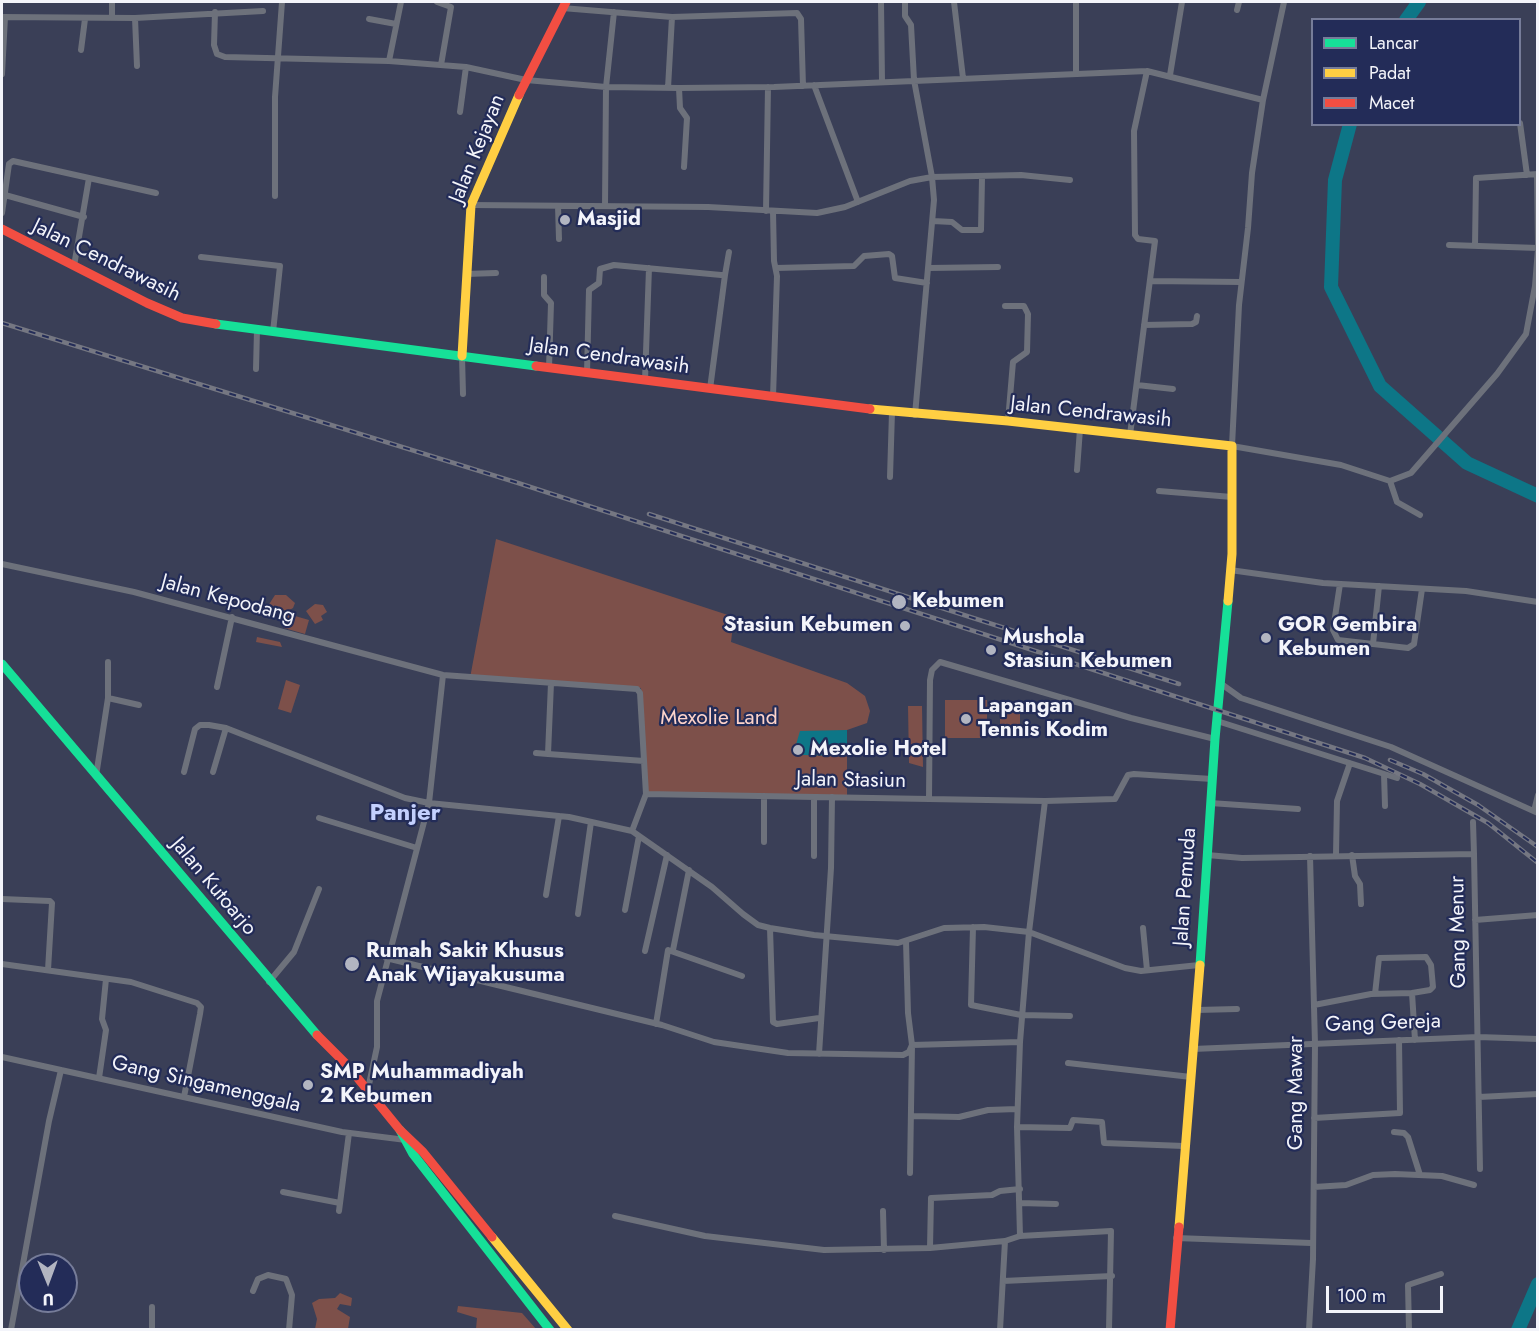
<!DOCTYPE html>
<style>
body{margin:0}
#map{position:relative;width:1539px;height:1331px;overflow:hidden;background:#3a3f57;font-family:Jost,sans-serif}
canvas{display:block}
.frame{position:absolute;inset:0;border:3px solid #f3f4fa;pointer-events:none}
.legend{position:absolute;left:1311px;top:18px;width:210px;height:108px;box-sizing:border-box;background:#232c58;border:2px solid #767c99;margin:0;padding:8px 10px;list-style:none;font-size:18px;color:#f3f4fa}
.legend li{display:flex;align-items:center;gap:12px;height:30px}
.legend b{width:30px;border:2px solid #767c99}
.north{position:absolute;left:18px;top:1253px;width:60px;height:60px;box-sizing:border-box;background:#232c58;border:2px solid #767c99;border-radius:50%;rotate:179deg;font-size:16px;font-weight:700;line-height:24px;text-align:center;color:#f3f4fa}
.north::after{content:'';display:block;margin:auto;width:21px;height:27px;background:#b2b5c1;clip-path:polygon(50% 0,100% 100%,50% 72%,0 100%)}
.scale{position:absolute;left:1326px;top:1286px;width:117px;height:27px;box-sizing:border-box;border:3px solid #f3f4fa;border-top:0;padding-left:8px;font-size:18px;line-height:21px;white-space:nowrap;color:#f3f4fa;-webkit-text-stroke:4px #232c58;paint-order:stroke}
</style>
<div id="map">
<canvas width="1539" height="1331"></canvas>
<div class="frame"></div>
<ul class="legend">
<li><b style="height:8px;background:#16e098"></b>Lancar</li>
<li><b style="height:8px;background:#ffcf43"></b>Padat</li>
<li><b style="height:8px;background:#f24e42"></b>Macet</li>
</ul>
<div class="north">U</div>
<div class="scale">100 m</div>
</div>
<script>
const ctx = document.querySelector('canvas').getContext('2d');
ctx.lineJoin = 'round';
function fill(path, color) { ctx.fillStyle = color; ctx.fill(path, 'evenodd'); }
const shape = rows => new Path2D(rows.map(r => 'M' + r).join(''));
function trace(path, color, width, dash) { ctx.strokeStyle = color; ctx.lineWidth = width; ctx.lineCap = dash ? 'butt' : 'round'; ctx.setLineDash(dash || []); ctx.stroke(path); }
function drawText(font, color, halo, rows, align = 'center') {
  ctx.font = font + ' Jost,sans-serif'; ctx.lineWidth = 4.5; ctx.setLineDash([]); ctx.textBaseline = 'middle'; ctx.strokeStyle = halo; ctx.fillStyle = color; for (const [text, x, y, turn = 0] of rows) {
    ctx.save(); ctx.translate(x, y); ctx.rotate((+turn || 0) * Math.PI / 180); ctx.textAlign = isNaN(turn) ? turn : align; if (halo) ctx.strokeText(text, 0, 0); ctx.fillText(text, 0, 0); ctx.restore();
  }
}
fill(shape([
 [496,539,734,617,731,642,847,683,865,696,870,711,867,723,847,730,847,797,646,794,641,688,470,678],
 [275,595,286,595,295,603,293,608,286,612,284,610,278,617,268,616,266,609],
 [315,604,323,605,327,612,321,616,323,620,315,624,306,611],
 [288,614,309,620,305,634,284,628],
 [257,637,280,642,282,647,256,642],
 [286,680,300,685,291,713,278,709],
 [945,700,987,700,987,738,945,738],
 [908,706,922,706,923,767,909,763],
 [1000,709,1020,709,1020,736,1000,736],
 [340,1293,352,1298,351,1306,340,1304,337,1309,350,1317,348,1329,315,1329,317,1319,312,1303,319,1299,335,1298],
 [458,1306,522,1313,536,1329,476,1329,477,1318,457,1312]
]), '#7d504a');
fill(shape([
 [847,730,847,756,802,755,795,748,800,731]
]), '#0d7687');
trace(shape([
 [1406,20,1419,2],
 [1350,124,1335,180,1331,287,1380,386,1467,463,1538,496],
 [1518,1330,1538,1284]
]), '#0d7687', 14);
trace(shape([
 [437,2,451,7,441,65],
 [881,2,882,81],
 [905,2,905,16,911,25,914,80,932,177,934,200,915,415],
 [954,2,963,78],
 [1076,2,1076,74],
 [1284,2,1263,100,1252,173,1248,228,1239,305,1232,446,1341,465,1390,481,1411,473,1497,374,1526,334,1535,286,1538,249],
 [562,8,672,17,797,13,801,19,803,86],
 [1237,10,1239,2],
 [215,12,214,45,217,54,225,57,389,61,466,67,526,80,606,87,679,88,774,87,1147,71,1263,100],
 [2,17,135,18,263,11],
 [112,18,112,2],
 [135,18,137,66],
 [369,19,396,24],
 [81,50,85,19],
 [389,61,401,2],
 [2,74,5,17],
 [1170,75,1182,2],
 [814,85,858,202],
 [668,88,672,17],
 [679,88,680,108,687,118,684,167],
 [460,112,466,67],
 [1520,123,1527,175],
 [1537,174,1538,246],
 [89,178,156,193],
 [5,195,84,217],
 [275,196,275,97,282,2],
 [471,205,708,207,817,213,845,207,910,181,932,177,1021,175,1070,180],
 [558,206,559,239],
 [605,206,606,87,614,12],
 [766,211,768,87],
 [773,211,774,261,777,276,773,397],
 [2,213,9,164,13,161,89,178,74,266],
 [933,221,952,222,962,230,981,230,982,178],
 [1449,245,1538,248],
 [1475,246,1476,178,1538,174],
 [201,257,280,266,273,332],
 [776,268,854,266,864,256,889,254,892,256,895,278,927,283],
 [929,268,998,267],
 [466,274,496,273],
 [725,275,729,252],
 [544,277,544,295,551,303,549,368],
 [1150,281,1241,282],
 [1005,306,1024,306,1028,314,1027,352,1013,362,1008,421],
 [1144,325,1192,324,1196,322,1197,316],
 [462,356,463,394],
 [256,369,257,330],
 [587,373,589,290,599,283,600,269,614,265,721,275,725,275,710,389],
 [645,380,649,268],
 [1137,385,1173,389],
 [1130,435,1155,241,1138,239,1135,235,1134,131,1147,71],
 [1077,470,1080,429],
 [890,477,892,412],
 [1390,481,1397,502,1420,515],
 [1159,491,1232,497],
 [2,564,134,592,443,675,637,689,640,693,646,794,929,799,930,680,932,670,940,662,1131,718,1215,739],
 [1230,570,1323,583,1466,591,1538,602],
 [1340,584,1333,630,1338,640,1408,648,1414,644,1422,589],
 [1373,644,1379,586],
 [551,683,548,754,644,761],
 [1220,683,1241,698,1391,747,1538,813],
 [217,687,232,617],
 [108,698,139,705],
 [1217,721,1397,778],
 [536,753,548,754],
 [184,772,195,729,200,725,209,725,226,728,405,798,429,803,569,817,632,831,712,887,743,914,758,925,770,928,814,935,898,943,944,928,984,927,1029,932,1125,968,1141,971,1199,965],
 [213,772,226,728],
 [1384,774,1385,806],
 [96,776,108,698,108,662],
 [929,799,1045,801],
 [1210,803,1298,809],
 [1534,811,1538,795],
 [319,818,417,848],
 [1473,822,1474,854],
 [632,831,646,794],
 [764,842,764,796],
 [1207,855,1242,858,1474,854,1480,1169],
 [1336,855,1337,801,1350,763],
 [1352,855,1355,876,1360,884,1361,904],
 [814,856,814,797],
 [546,895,559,816],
 [2,899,50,901,52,903,48,970],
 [625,910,639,836],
 [578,914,591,822],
 [1475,920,1538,915],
 [973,927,971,1005,1021,1015,1070,1016],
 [770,928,773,1022,777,1024,819,1018],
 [1143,928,1147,970],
 [673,950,689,870],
 [645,951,667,855],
 [386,958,662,1025,714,1042,788,1053,903,1055,909,1052,912,1045,908,1013,906,941],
 [2,964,131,982,197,1003,201,1007,200,1014,184,1097],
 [269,982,294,952,319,889],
 [1375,994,1379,958,1426,957,1431,965,1433,987,1430,990,1412,993],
 [1314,1005,1371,994,1412,993,1415,1040],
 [1197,1010,1237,1009],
 [656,1024,668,950,742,976],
 [1193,1049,1478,1037,1538,1039],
 [819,1054,831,868,832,797],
 [2,1057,342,1132,406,1140],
 [1068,1063,1191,1077],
 [99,1078,106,1030,102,1019,106,979],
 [368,1089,377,1047,377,1001,429,803,443,675],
 [1479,1097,1538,1094],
 [912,1116,959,1117,988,1110,1017,1109],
 [1314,1118,1400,1113,1399,1040],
 [1017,1127,1070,1128,1073,1120,1102,1122,1104,1143,1184,1146],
 [1394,1132,1404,1133,1408,1137,1420,1175],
 [910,1173,912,1045,1020,1042],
 [1314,1187,1346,1185,1373,1175,1395,1174,1442,1176,1474,1185],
 [283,1192,340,1203],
 [1020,1203,1056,1204],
 [339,1211,349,1133],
 [883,1211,884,1250],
 [615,1216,705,1236,824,1250,930,1248,1005,1241,1020,1236,1017,1127,1020,1042,1029,932,1045,801,1115,799,1128,775,1134,774,1212,779],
 [1020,1236,1111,1231,1109,1330],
 [1176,1238,1311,1243],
 [930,1248,931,1198,992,1195,1000,1191,1020,1189],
 [1003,1281,1112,1276],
 [253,1291,258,1279,268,1275,286,1279,292,1295,289,1330],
 [152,1307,152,1330],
 [11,1330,49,1121,61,1070],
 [1000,1330,1005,1241],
 [1309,1330,1313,1259,1315,1044,1310,856],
 [1409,1330,1408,1285,1441,1274]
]), '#6d717b', 6);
trace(shape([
 [216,324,536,366],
 [2,664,317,1035],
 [1200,965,1215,739,1228,601],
 [400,1130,413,1154,550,1330]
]), '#16e098', 9);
trace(shape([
 [462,356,471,205,519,95],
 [870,409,1008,421,1232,446,1232,554,1228,601],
 [1179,1227,1200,965],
 [492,1237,568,1330]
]), '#ffcf43', 9);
trace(shape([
 [519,95,566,2],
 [2,229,147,303,182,318,216,324],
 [536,366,870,409],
 [317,1035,347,1065,400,1130,423,1152,492,1237],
 [1170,1330,1179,1227]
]), '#f24e42', 9);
const rail = shape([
 [2,323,515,482,1365,758,1420,784,1488,823,1538,863],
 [649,514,1179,684],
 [1390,760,1423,774,1478,805,1538,847]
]);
trace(rail, '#757782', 4.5);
trace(rail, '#232c58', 2, [7]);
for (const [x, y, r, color] of [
 [565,220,6,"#b2b5c1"],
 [899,602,8,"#b2b5c1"],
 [905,626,6,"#b2b5c1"],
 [1266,638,6,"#b2b5c1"],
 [991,650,6,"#b2b5c1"],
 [966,719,6,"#b2b5c1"],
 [798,750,6,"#b2b5c1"],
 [352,964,8,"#b2b5c1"],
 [308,1085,6,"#b2b5c1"]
]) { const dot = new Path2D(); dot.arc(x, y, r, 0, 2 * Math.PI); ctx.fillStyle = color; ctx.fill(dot); trace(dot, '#232c58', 2); }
drawText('21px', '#f3f4fa', '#232c58', [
 ["Jalan Kejayan",478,149,-68],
 ["Jalan Cendrawasih",106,261,26],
 ["Jalan Cendrawasih",609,357,8],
 ["Jalan Cendrawasih",1091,413,6],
 ["Jalan Kepodang",228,600,15],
 ["Jalan Stasiun",851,781,1],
 ["Jalan Kutoarjo",213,887,50],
 ["Jalan Pemuda",1186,887,-86],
 ["Gang Menur",1459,932,-91],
 ["Gang Gereja",1383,1024,-2],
 ["Gang Singamenggala",206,1085,13],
 ["Gang Mawar",1297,1093,-90]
]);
drawText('bold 21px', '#f3f4fa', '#232c58', [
 ["Masjid",577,220],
 ["Kebumen",912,602],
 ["Stasiun Kebumen",893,626,"right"],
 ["GOR Gembira",1278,626],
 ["Kebumen",1278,650],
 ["Mushola",1003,638],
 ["Stasiun Kebumen",1003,662],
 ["Lapangan",978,707],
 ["Tennis Kodim",978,731],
 ["Mexolie Hotel",810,750],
 ["Rumah Sakit Khusus",366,952],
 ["Anak Wijayakusuma",366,976],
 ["SMP Muhammadiyah",320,1073],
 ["2 Kebumen",320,1097]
], 'left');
drawText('21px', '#fdd3ca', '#232c58', [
 ["Mexolie Land",719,719]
]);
drawText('bold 24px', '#c3d0fd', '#232c58', [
 ["Panjer",405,814]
]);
</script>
